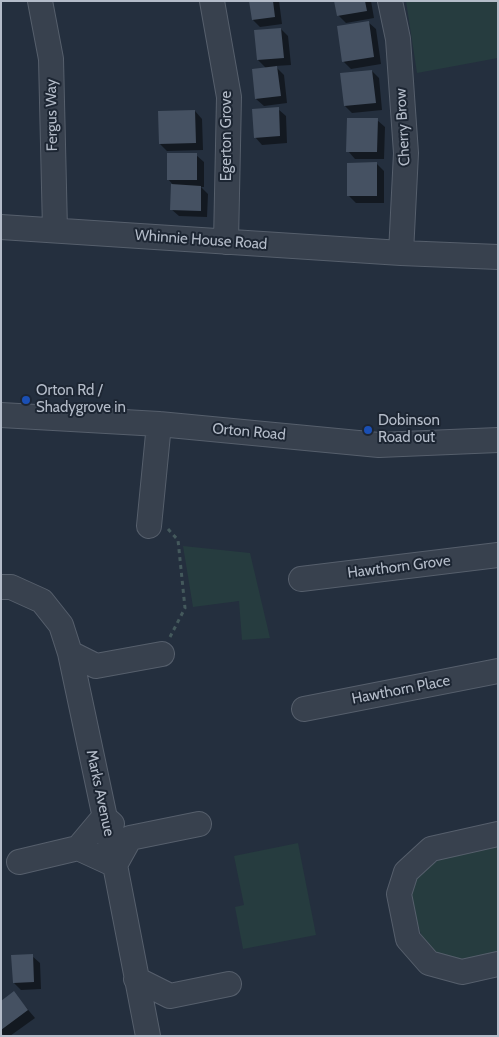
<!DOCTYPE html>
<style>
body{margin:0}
#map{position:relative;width:499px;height:1037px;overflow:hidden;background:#242f3e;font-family:Cabin,sans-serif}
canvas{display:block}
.frame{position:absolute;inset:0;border:2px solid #b4bcc9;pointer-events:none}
</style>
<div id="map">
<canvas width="499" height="1037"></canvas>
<div class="frame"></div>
</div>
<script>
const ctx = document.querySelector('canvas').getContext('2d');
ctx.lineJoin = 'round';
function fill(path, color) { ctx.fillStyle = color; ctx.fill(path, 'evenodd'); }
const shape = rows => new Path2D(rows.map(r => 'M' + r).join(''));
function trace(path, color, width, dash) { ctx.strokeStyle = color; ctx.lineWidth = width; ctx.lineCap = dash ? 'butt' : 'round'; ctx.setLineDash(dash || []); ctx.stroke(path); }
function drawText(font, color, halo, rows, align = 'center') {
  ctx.font = font + ' Cabin,sans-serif'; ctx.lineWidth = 4; ctx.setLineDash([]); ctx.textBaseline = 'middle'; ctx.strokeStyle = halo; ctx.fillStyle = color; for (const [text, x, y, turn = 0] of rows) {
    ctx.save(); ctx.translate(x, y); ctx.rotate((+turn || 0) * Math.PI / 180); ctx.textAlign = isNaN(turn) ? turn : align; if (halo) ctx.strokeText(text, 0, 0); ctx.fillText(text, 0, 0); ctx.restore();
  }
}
fill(shape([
 [406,1,498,1,498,58,417,73],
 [183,546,250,553,270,638,242,640,239,601,193,607],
 [298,843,316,935,243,949,235,907,244,905,234,856],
 [498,844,498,953,456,962,443,959,424,944,410,899,412,885,420,873,444,856]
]), '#263c3f');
fill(shape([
 [250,1,279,1,282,24,260,27,253,20],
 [336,1,371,1,374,18,346,23,338,15],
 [368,22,376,29,381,64,351,69,344,62],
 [281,29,288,36,291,65,275,66,284,75,287,103,264,106,256,99,267,69,258,60],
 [372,71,379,78,382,110,352,113,345,106],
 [278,109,286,116,287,143,262,145,255,137],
 [195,111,202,119,203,150,167,151,160,144],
 [377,120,385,127,384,159,355,159,348,151],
 [196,155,204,162,204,187,201,187,208,194,207,217,179,216,171,209,174,186,168,179],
 [377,164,384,171,384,203,356,203,349,196],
 [32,956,40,963,41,989,21,990,14,983],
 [14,993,35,1018,10,1036,4,1036,1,1033,1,1002]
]), '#0007');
fill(shape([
 [249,1,273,1,275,17,252,20],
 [334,1,365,1,367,11,337,16],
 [369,21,374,57,342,62,337,26],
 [281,28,284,58,257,60,254,30],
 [277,66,281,96,255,99,252,69],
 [372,70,376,103,344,106,340,73],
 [279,107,280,136,254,138,252,109],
 [195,110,196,143,159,144,158,111],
 [347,118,378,118,377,152,346,152],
 [167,153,197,153,197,180,167,180],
 [377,162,377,196,347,196,347,163],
 [171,184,201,186,201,211,170,210],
 [33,954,34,982,13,983,11,955],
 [14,991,28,1010,1,1030,1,1001]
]), '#455162');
const minor = shape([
 [40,1,51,59,55,230],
 [212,1,229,97,226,242],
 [390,1,398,39,406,153,401,253],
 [1,227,401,253,498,257],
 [1,415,159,424,379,445,498,440],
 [149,526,159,424],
 [301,579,498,555],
 [1,587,11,587,42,601,61,625,70,653,115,865,148,1036],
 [70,653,96,666,162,654],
 [304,709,498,671],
 [498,834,431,849,406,872,399,894,408,939,429,963,462,972,498,964],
 [78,848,115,865,130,838,199,824],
 [19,862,78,848,104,817,112,824],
 [136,979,170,996,229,984]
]);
trace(minor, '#565f6c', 26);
trace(shape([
 [168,529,178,540,185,608,170,637]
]), '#44595c', 3, [4, 4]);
trace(minor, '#38414e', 24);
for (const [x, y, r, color] of [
 [26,400,5,"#1a4fb4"],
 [368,430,5,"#1a4fb4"]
]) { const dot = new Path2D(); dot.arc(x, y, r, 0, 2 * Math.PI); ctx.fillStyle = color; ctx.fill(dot); trace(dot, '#1d2633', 2); }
drawText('15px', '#b4bcc9', '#1d2633', [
 ["Fergus Way",52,115,-91],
 ["Cherry Brow",403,127,-93],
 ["Egerton Grove",227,136,-90],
 ["Whinnie House Road",201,240,4],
 ["Orton Road",249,432,5],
 ["Hawthorn Grove",399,567,-7],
 ["Hawthorn Place",401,690,-11],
 ["Marks Avenue",100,793,78]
]);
drawText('15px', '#b4bcc9', '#1d2633', [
 ["Orton Rd /",36,391],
 ["Shadygrove in",36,408],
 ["Dobinson",378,421],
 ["Road out",378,438]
], 'left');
</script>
